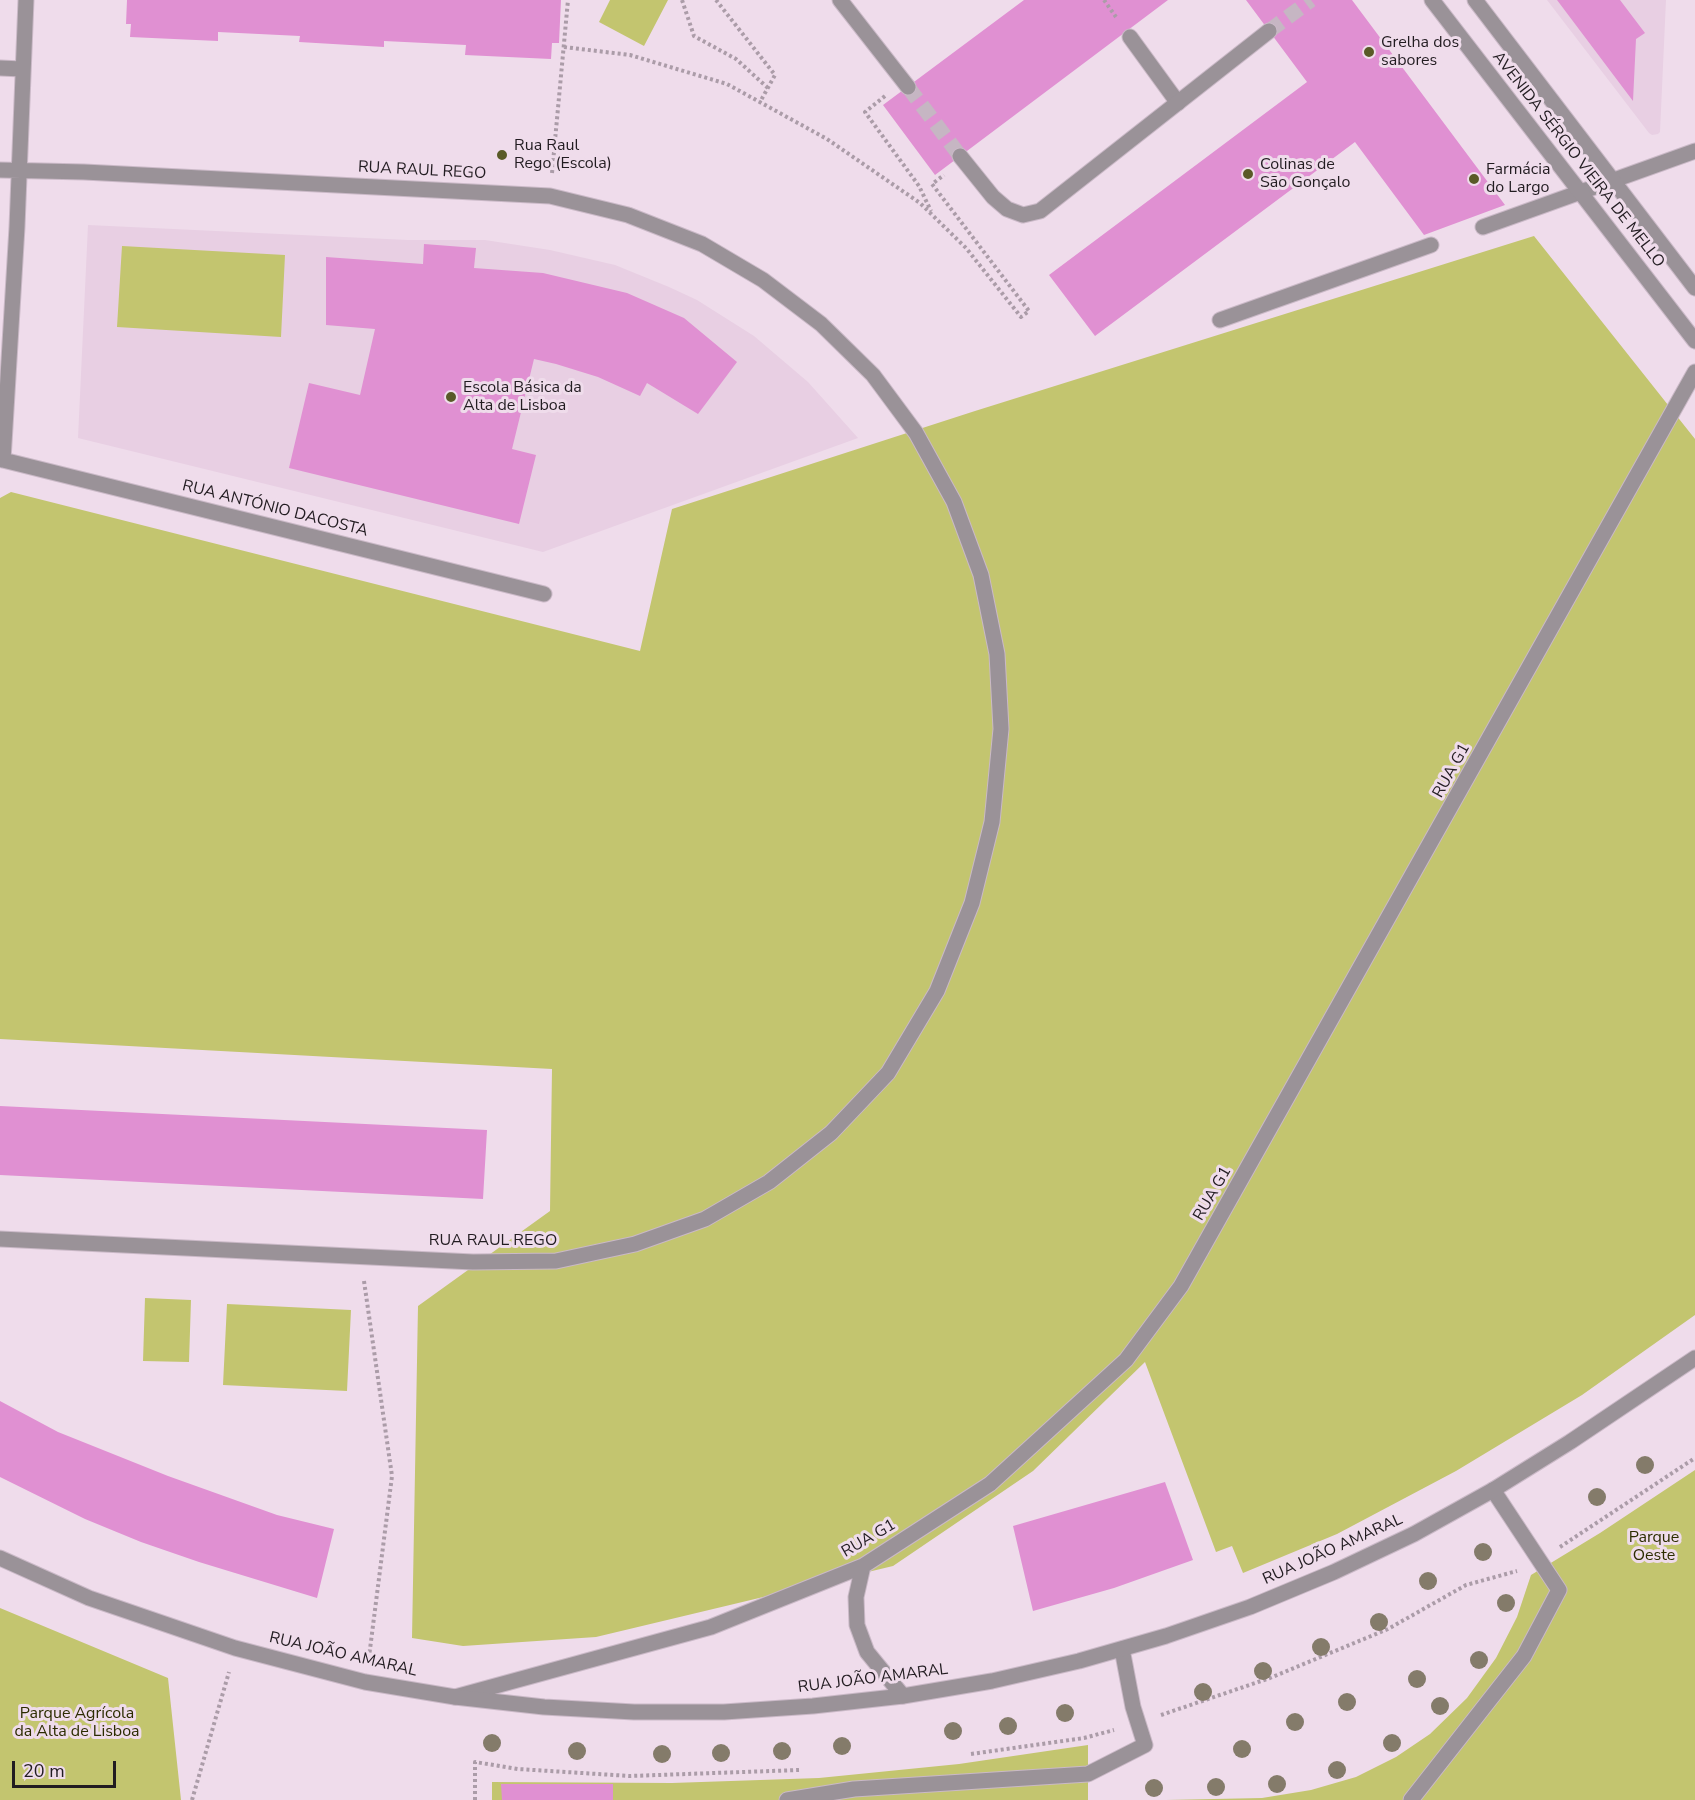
<!DOCTYPE html>
<meta charset="utf-8">
<style>
body{margin:0}
#map{position:relative;width:1695px;height:1800px;overflow:hidden;background:#efdceb;font-family:"Nunito Sans",sans-serif}
canvas{display:block}
.scale{position:absolute;left:12px;top:1761px;width:104px;height:27px;box-sizing:border-box;border:3px solid #221c21;border-top:0;padding-left:8px;font-size:18px;line-height:21px;white-space:nowrap;color:#221c21;-webkit-text-stroke:4px #efdceb;paint-order:stroke}
</style>
<div id="map">
<canvas width="1695" height="1800"></canvas>
<div class="scale">20 m</div>
</div>
<script>
const ctx = document.querySelector('canvas').getContext('2d');
ctx.lineJoin = 'round';
function fill(path, color) { ctx.fillStyle = color; ctx.fill(path, 'evenodd'); }
const shape = rows => new Path2D(rows.map(r => 'M' + r).join(''));
function trace(path, color, width, dash) { ctx.strokeStyle = color; ctx.lineWidth = width; ctx.lineCap = dash ? 'butt' : 'round'; ctx.setLineDash(dash || []); ctx.stroke(path); }
function drawText(font, color, halo, rows, align = 'center') {
  ctx.font = font + ' "Nunito Sans",sans-serif'; ctx.lineWidth = 6; ctx.setLineDash([]); ctx.textBaseline = 'middle'; ctx.strokeStyle = halo; ctx.fillStyle = color; for (const [text, x, y, turn = 0] of rows) {
    ctx.save(); ctx.translate(x, y); ctx.rotate((+turn || 0) * Math.PI / 180); ctx.textAlign = isNaN(turn) ? turn : align; if (halo) ctx.strokeText(text, 0, 0); ctx.fillText(text, 0, 0); ctx.restore();
  }
}
fill(shape([
 [1547,0,1666,0,1660,132,1658,134,1652,135,1649,133],
 [88,225,408,240,485,240,550,250,615,265,669,287,697,300,754,336,808,382,858,438,543,552,78,438]
]), '#e8cfe3');
fill(shape([
 [610,0,668,0,644,46,599,22],
 [1534,236,1695,439,1695,1315,1582,1395,1456,1471,1337,1534,1243,1573,1232,1546,1216,1552,1145,1362,1033,1471,893,1566,596,1637,463,1646,412,1638,418,1306,550,1211,552,1069,0,1039,0,498,11,492,640,651,672,509,975,411],
 [122,246,285,255,281,337,117,327],
 [145,1298,191,1300,189,1362,143,1361],
 [227,1304,351,1310,347,1391,223,1385],
 [1695,1470,1695,1800,1166,1800,1262,1798,1311,1790,1356,1777,1396,1757,1430,1734,1467,1698,1496,1658,1517,1617,1531,1575,1600,1533],
 [0,1608,168,1678,181,1800,0,1800],
 [1088,1745,1088,1800,492,1800,492,1782,672,1783,819,1778,959,1764]
]), '#c3c56f');
fill(shape([
 [127,0,561,0,559,43,552,43,551,59,465,55,466,45,384,41,384,47,299,42,300,36,218,32,218,41,130,37,131,24,126,24],
 [1024,0,1168,0,935,175,883,105],
 [1246,0,1352,0,1505,205,1424,235,1355,142,1095,336,1049,275,1307,82],
 [1557,0,1620,0,1645,33,1636,39,1633,101],
 [424,244,476,248,474,268,543,273,627,293,684,318,737,362,698,414,647,383,640,396,598,377,556,364,534,359,512,449,536,455,519,524,289,468,309,383,360,395,375,329,326,325,326,257,423,264],
 [0,1106,487,1130,483,1199,0,1175],
 [0,1401,58,1432,168,1476,277,1515,334,1529,317,1598,199,1562,141,1542,85,1519,0,1477],
 [1165,1482,1193,1560,1114,1588,1033,1611,1013,1526],
 [501,1784,613,1784,613,1800,502,1800]
]), '#e090d2');
trace(shape([
 [1269,31,1311,0],
 [908,87,960,156]
]), '#c6b6c3', 15, [15, 8]);
const service = shape([
 [787,1800,854,1789,1088,1774,1145,1745,1133,1707,1122,1649],
 [1411,1800,1524,1656,1559,1590,1493,1490]
]);
const pedestrian = shape([
 [1130,37,1178,103],
 [1483,227,1695,151],
 [1220,320,1431,245]
]);
const minor = shape([
 [840,0,908,87],
 [1432,0,1695,341],
 [1475,0,1695,288],
 [0,68,22,69],
 [960,156,993,197,1007,209,1023,215,1040,211,1269,31],
 [0,170,84,172,550,196,628,215,702,244,763,280,821,324,873,375,916,433,954,502,981,575,997,654,1001,729,992,822,972,903,937,991,888,1073,831,1133,769,1182,705,1219,635,1244,556,1261,473,1262,0,1239],
 [3,460,544,594],
 [3,460,17,227,26,0],
 [863,1566,856,1597,857,1625,867,1652,903,1696],
 [455,1697,711,1627,863,1566,990,1484,1126,1360,1181,1286,1695,372]
]);
const tertiary = shape([
 [0,1558,89,1598,235,1648,365,1682,455,1697,544,1707,634,1712,724,1712,813,1706,903,1696,992,1681,1079,1661,1166,1636,1250,1607,1334,1572,1414,1534,1493,1490,1570,1442,1695,1358]
]);
trace(service, '#cab9c7', 17);
trace(pedestrian, '#cab9c7', 17);
trace(minor, '#cab9c7', 17);
trace(tertiary, '#cab9c7', 17);
trace(shape([
 [682,0,694,36,736,59,768,88],
 [716,0,775,75,760,102],
 [1104,0,1116,17],
 [564,47,630,55,727,84,827,139,920,203,966,248,1021,317,1029,311,932,184,944,175],
 [885,96,865,112,919,186,931,211],
 [552,173,568,0],
 [364,1281,392,1476,369,1657],
 [1560,1547,1695,1458],
 [1161,1715,1270,1678,1388,1629,1466,1585,1517,1571],
 [971,1754,1084,1738,1114,1730],
 [192,1800,229,1672],
 [475,1800,475,1762,518,1769,630,1776,799,1770]
]), '#ab9ca8', 4, [3, 3]);
trace(service, '#9a9298', 15);
trace(pedestrian, '#9a9298', 15);
trace(minor, '#9a9298', 15);
trace(tertiary, '#9a9298', 15);
ctx.fillStyle = '#847b6a';
for (const [x, y] of [
 [1645,1465],
 [1597,1497],
 [1483,1552],
 [1428,1581],
 [1506,1603],
 [1379,1622],
 [1321,1647],
 [1479,1660],
 [1263,1671],
 [1417,1679],
 [1203,1692],
 [1347,1702],
 [1440,1706],
 [1065,1713],
 [1295,1722],
 [1008,1726],
 [953,1731],
 [492,1743],
 [1392,1743],
 [842,1746],
 [1242,1749],
 [577,1751],
 [782,1751],
 [721,1753],
 [662,1754],
 [1337,1770],
 [1277,1784],
 [1216,1787],
 [1154,1788]
]) { ctx.beginPath(); ctx.arc(x, y, 9, 0, 2 * Math.PI); ctx.fill(); }
for (const [x, y, r, color] of [
 [1369,52,6,"#595a27"],
 [502,155,6,"#595a27"],
 [1248,174,6,"#595a27"],
 [1474,179,6,"#595a27"],
 [451,397,6,"#595a27"]
]) { const dot = new Path2D(); dot.arc(x, y, r, 0, 2 * Math.PI); ctx.fillStyle = color; ctx.fill(dot); trace(dot, '#efdceb', 2); }
drawText('16px', '#221c21', '#efdceb', [
 ["Grelha dos",1381,43],
 ["sabores",1381,61],
 ["Rua Raul",514,146],
 ["Rego (Escola)",514,164],
 ["Colinas de",1260,165],
 ["São Gonçalo",1260,183],
 ["Farmácia",1486,170],
 ["do Largo",1486,188],
 ["Escola Básica da",463,388],
 ["Alta de Lisboa",463,406]
], 'left');
drawText('16px', '#221c21', '#efdceb', [
 ["AVENIDA SÉRGIO VIEIRA DE MELLO",1578,160,52],
 ["RUA RAUL REGO",422,171,3],
 ["RUA ANTÓNIO DACOSTA",275,509,14],
 ["RUA G1",1452,771,-61],
 ["RUA G1",1213,1194,-60],
 ["RUA RAUL REGO",493,1241],
 ["RUA G1",869,1539,-30],
 ["RUA JOÃO AMARAL",1333,1550,-24],
 ["RUA JOÃO AMARAL",343,1655,13],
 ["RUA JOÃO AMARAL",873,1679,-7]
]);
drawText('16px', '#2c2c00', '#efdceb', [
 ["Parque",1654,1538],
 ["Oeste",1654,1556],
 ["Parque Agrícola",77,1714],
 ["da Alta de Lisboa",77,1732]
]);
</script>
